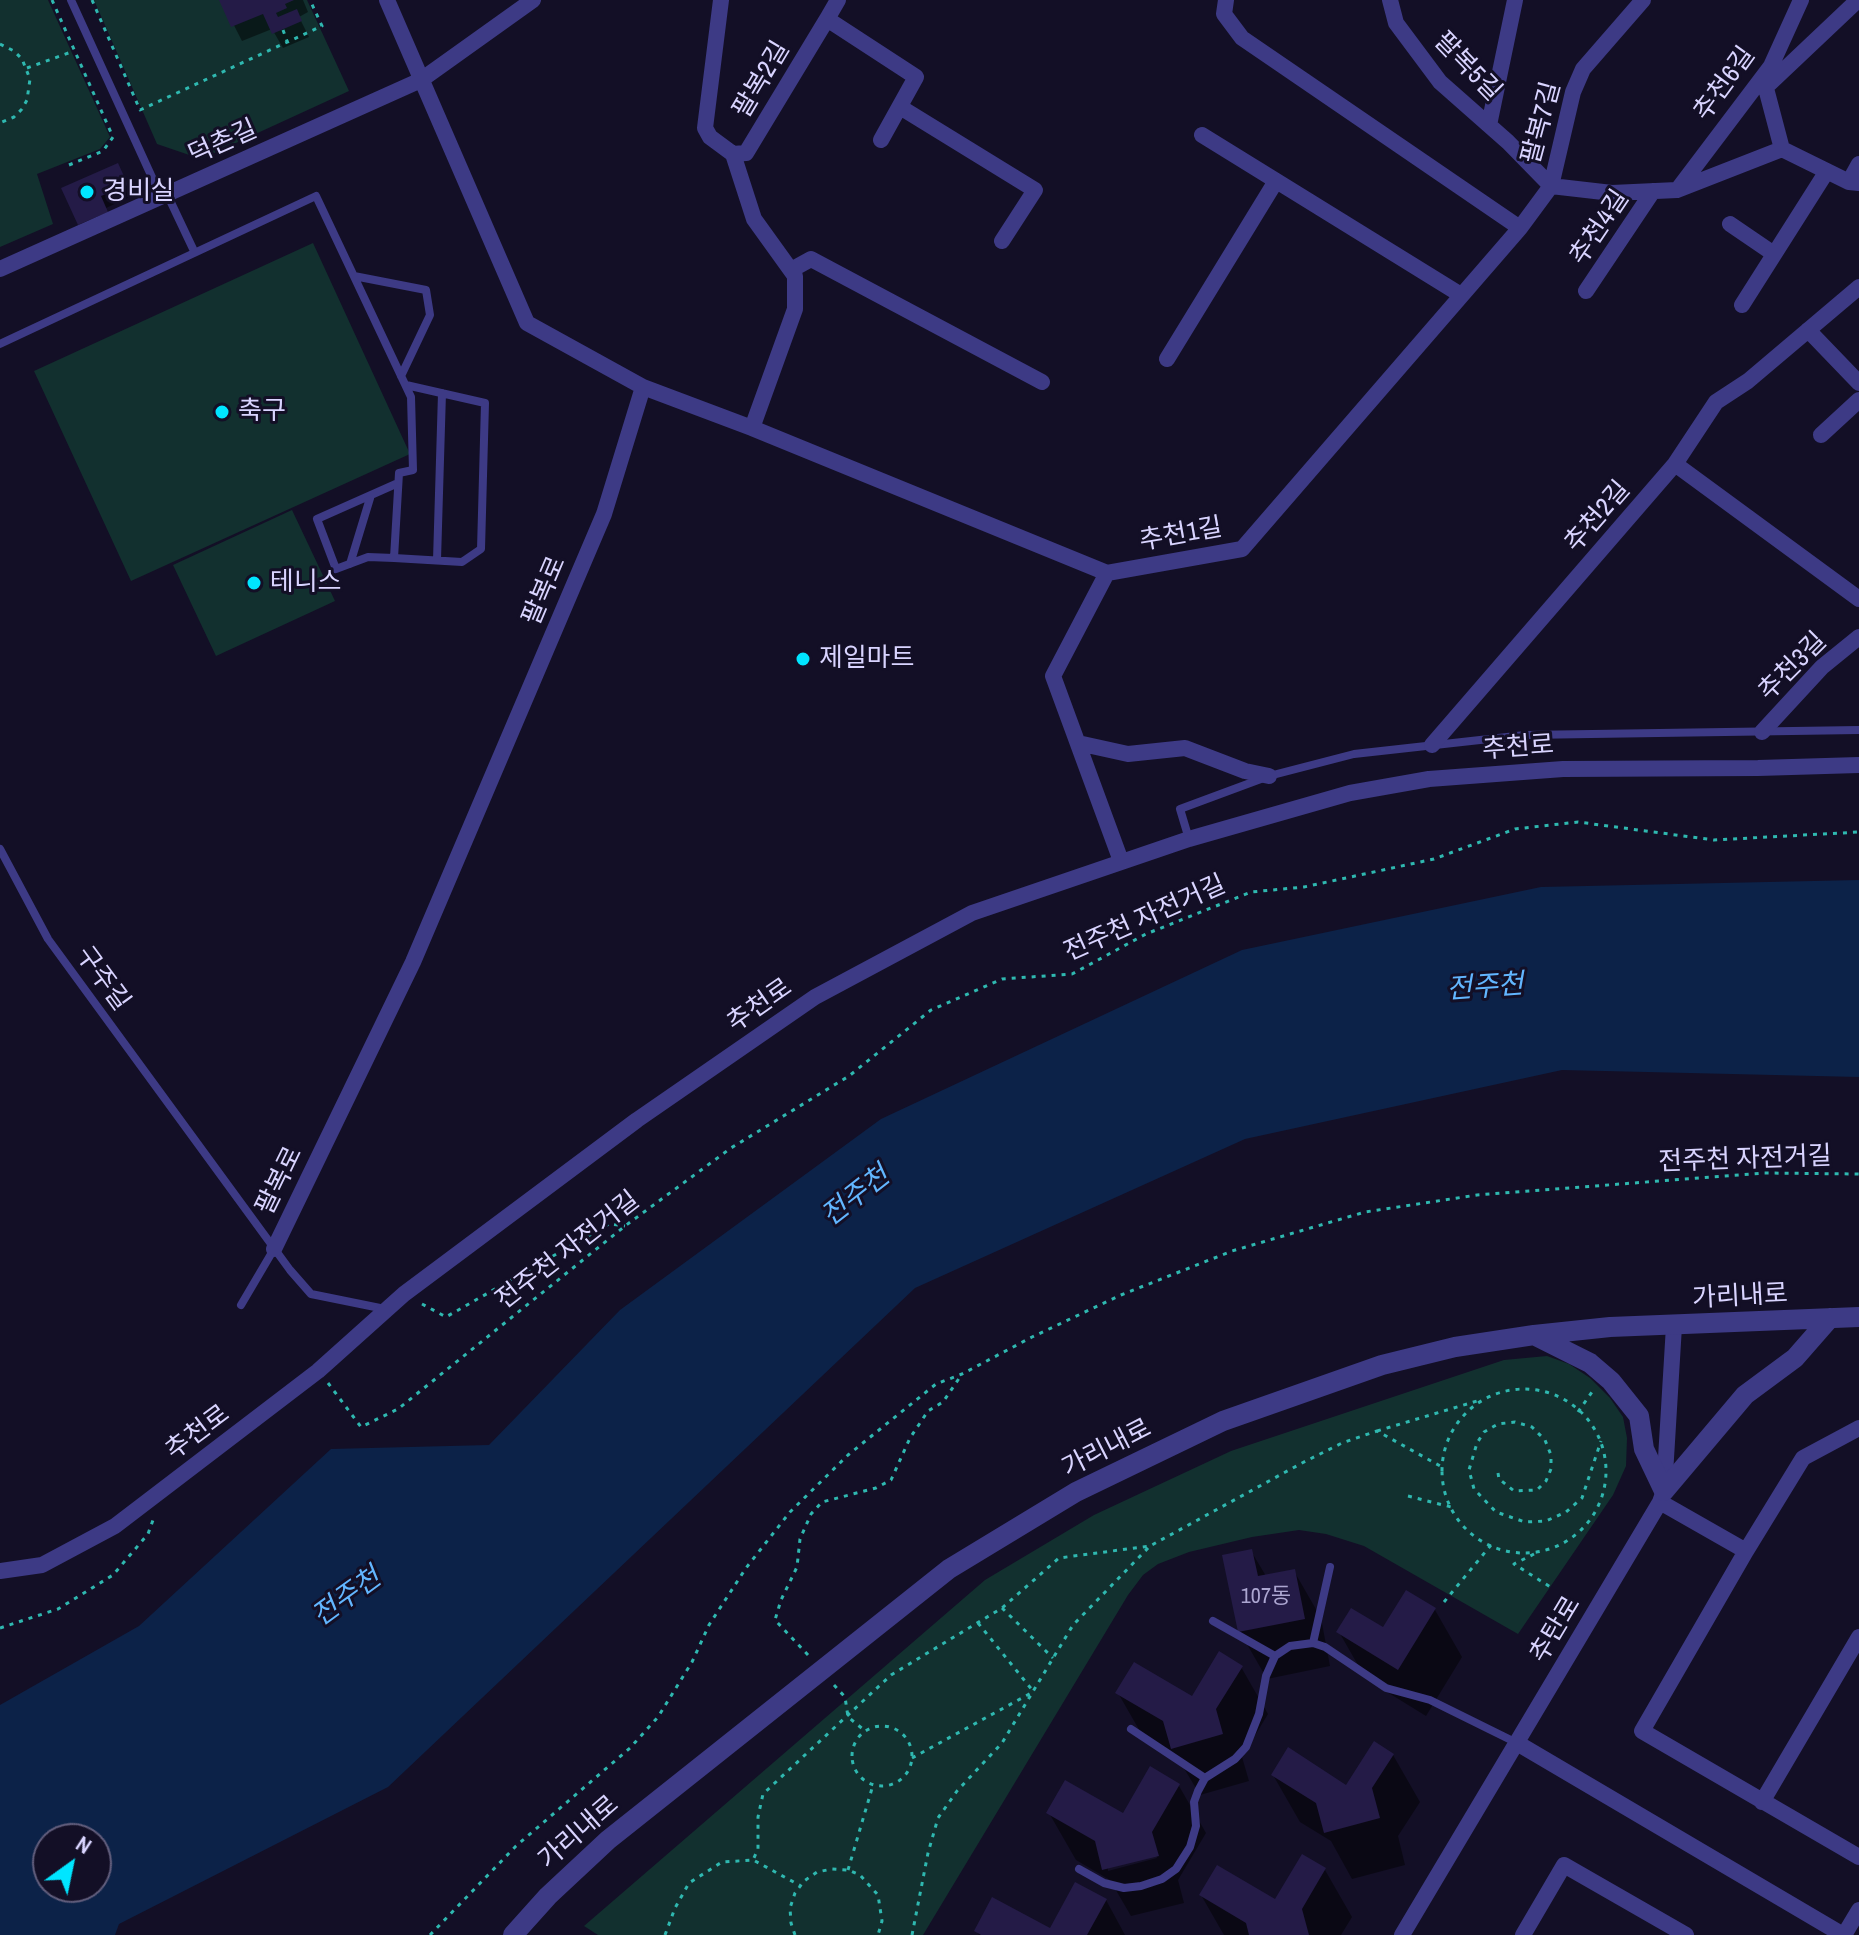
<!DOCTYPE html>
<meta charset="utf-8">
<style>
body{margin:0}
#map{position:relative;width:1859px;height:1935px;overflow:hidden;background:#130f26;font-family:"Archivo Narrow",sans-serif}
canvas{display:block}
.north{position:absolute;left:32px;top:1823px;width:80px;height:80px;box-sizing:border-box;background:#130f26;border:2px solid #625e7d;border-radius:50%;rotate:33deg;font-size:22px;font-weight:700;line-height:32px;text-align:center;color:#d9d4ff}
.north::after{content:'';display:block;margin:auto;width:28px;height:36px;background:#00e5ff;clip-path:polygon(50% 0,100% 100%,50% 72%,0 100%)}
</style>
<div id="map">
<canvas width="1859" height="1935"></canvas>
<div class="north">N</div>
</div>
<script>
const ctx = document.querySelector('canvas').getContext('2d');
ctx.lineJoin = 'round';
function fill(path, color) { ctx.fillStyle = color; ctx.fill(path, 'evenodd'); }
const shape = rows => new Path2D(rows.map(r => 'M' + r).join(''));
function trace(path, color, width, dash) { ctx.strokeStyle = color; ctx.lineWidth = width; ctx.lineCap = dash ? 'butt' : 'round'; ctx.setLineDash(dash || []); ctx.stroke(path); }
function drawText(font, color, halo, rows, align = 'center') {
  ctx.font = font + ' "Archivo Narrow","Noto Sans KR",sans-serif'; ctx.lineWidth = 6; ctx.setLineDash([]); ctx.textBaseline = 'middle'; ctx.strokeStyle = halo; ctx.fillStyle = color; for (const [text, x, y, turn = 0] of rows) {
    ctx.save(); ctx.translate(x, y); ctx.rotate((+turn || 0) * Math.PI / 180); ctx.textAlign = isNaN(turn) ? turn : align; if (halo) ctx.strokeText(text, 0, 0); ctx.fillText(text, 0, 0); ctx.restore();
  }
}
fill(shape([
 [0,0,48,0,110,137,100,149,37,174,53,224,0,247],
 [94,0,307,0,349,91,201,159,157,144],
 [313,243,410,454,131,581,34,371],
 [292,510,335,601,216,656,173,565],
 [1547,1356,1569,1364,1590,1378,1610,1398,1623,1417,1627,1438,1626,1466,1613,1495,1518,1634,1364,1546,1326,1534,1299,1530,1252,1537,1189,1552,1158,1564,1143,1575,1128,1595,923,1935,598,1935,584,1926,985,1580,1094,1515,1231,1451,1504,1360]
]), '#12302f');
fill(shape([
 [1859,880,1859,1077,1562,1070,1245,1139,915,1288,388,1787,119,1924,115,1935,0,1935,0,1705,139,1626,331,1449,489,1445,620,1310,881,1119,1242,950,1541,887],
 [48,1839,96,1839,96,1887,48,1887]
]), '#0c2248');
fill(shape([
 [221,0,303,0,308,12,299,17,309,37,283,48,272,29,242,41],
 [124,176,132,196,106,208,86,235,64,189],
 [1251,1551,1266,1576,1294,1571,1321,1618,1330,1666,1267,1679,1240,1632],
 [1406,1592,1435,1610,1462,1657,1426,1716,1366,1679,1339,1632,1383,1630],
 [1241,1667,1268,1714,1242,1757,1249,1781,1200,1795,1179,1760,1145,1740,1118,1693,1193,1699],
 [1393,1755,1420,1802,1398,1836,1405,1865,1352,1879,1331,1841,1300,1822,1273,1775,1347,1787],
 [1179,1786,1206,1833,1178,1880,1184,1903,1131,1916,1110,1880,1076,1860,1049,1813,1123,1816],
 [1156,1855,1157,1858,1108,1871,1108,1867],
 [1325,1870,1352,1917,1341,1935,1224,1935,1201,1895,1276,1902],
 [1106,1900,1125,1935,979,1935,976,1931,1051,1931]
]), '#0007');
fill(shape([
 [219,0,294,0,285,4,287,8,276,13,278,17,297,9,302,21,272,34,263,14,231,27],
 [118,163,128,185,101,196,108,212,78,225,61,188],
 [1252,1549,1258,1576,1295,1569,1305,1619,1238,1632,1222,1555],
 [1406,1590,1436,1608,1398,1670,1336,1632,1351,1608,1383,1627],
 [1219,1651,1243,1666,1216,1709,1223,1734,1171,1749,1163,1721,1115,1693,1134,1662,1192,1696],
 [1374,1741,1394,1754,1372,1788,1380,1818,1324,1833,1316,1803,1271,1775,1288,1747,1346,1785],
 [1150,1766,1180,1784,1152,1832,1159,1856,1102,1870,1095,1841,1046,1813,1065,1780,1123,1813],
 [1302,1854,1326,1868,1302,1909,1309,1935,1249,1935,1246,1923,1199,1895,1217,1865,1275,1899],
 [1075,1882,1107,1899,1087,1935,981,1935,974,1931,992,1897,1050,1928]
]), '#241b47');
trace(shape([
 [52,0,113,137,103,151,69,165],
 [92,0,140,110,322,26,310,0],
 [283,30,287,41],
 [0,44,14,51,22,59,30,79,27,100,22,109,14,117,0,123],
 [27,68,74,51],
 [422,1304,446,1317,609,1224,625,1226],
 [328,1383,361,1427,398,1409,625,1226,731,1148,849,1076,931,1010,1002,979,1072,974,1146,934,1251,892,1304,887,1434,859,1515,829,1578,822,1714,840,1859,832],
 '1442 1471a82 82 0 1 1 164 0a82 82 0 1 1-164 0Z',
 [1578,1412,1594,1389],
 [1377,1431,1477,1401],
 [1498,1473,1499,1479,1514,1491,1537,1490,1546,1481,1551,1469,1551,1455,1545,1440,1532,1427,1515,1422,1498,1424,1484,1432,1477,1443,1469,1470,1474,1489,1496,1512,1525,1522,1546,1521,1566,1512,1582,1498,1601,1441],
 [1408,1496,1451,1507],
 [1534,1554,1514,1564,1552,1588],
 [1444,1602,1491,1545],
 [1002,1608,1053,1658],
 [978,1623,1033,1691],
 [0,1628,58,1609,113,1575,148,1534,153,1520],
 [808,1655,775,1620,781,1600,797,1567,800,1539,811,1514,822,1502,876,1488,891,1480,910,1438,928,1411,943,1402,962,1374],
 [834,1685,845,1697,848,1717,864,1730],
 '852 1756a30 30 0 1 1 60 0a30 30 0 1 1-60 0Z',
 [912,1758,1033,1692],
 [755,1861,801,1886],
 [848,1870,873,1785],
 [430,1935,516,1846,630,1748,658,1717,692,1662,709,1625,746,1568,790,1512,848,1455,936,1384,962,1374,1032,1337,1121,1295,1232,1251,1365,1212,1477,1195,1764,1173,1859,1174],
 [665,1935,675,1908,689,1883,722,1862,753,1860,758,1849,758,1817,763,1794,891,1675,1002,1608,1059,1558,1150,1546,1302,1463,1342,1443,1377,1431,1442,1467],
 [795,1935,791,1923,790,1908,795,1893,804,1881,817,1872,832,1869,848,1870,860,1875,878,1895,882,1921,878,1935],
 [912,1935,928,1853,938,1818,957,1791,1002,1743,1073,1625,1150,1546]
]), '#2fb8b0', 3, [4, 6]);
trace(shape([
 [71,0,161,197],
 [167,194,194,251],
 [354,276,426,290,430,315,401,376],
 [0,344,316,196,411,397,413,470,399,473,394,558,462,562,481,549,485,403,406,385],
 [394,558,368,557,336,569,317,519,398,483],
 [437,560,442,393],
 [350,564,371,495],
 [1189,839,1180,809,1269,776,1354,754,1525,735,1859,730],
 [0,849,48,939,290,1270,311,1294,385,1309],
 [241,1305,274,1249],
 [1213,1621,1275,1656],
 [1313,1643,1330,1567],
 [1131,1729,1205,1778],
 [1079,1869,1104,1883,1124,1888,1141,1886,1162,1879,1176,1869,1190,1847,1196,1826,1194,1802,1198,1791,1205,1778,1235,1759,1246,1747,1259,1714,1266,1676,1275,1656,1290,1646,1313,1643,1325,1647,1386,1688,1430,1700,1517,1743]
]), '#3d3a85', 8);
trace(shape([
 [387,0,527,323,643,387,752,428,1107,573],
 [721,0,705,128,710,137,733,154,746,153,827,19,916,77,881,140],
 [1226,0,1224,14,1242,38,1520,228],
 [1390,0,1396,23,1440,82,1508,142,1551,186],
 [827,19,838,0],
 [1763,77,1782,149],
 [1766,87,1858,0],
 [900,107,1035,190,1002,241],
 [1489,125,1515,0],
 [1202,135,1461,295],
 [733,154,754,219,795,276,795,309,752,428],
 [1849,182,1859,164],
 [1551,186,1612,193,1677,190,1782,149,1849,182,1859,183],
 [1678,189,1771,66,1801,0],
 [1730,224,1774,254],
 [0,269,421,80,533,0],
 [791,270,811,259,1042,382],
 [1586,291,1653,191],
 [1742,305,1827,171],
 [1808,330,1859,383],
 [1167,359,1276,181],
 [1821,435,1859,400],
 [1675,464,1859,599],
 [1762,732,1822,667,1859,637],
 [1078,743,1128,754,1185,748,1245,771,1269,776],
 [1432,745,1675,464,1716,402,1748,381,1859,287],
 [1121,861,1053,676,1107,573,1242,549,1520,228,1551,186,1573,92,1583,69,1643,0],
 [274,1249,413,962,604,514,643,387],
 [1859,1428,1803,1458,1746,1551,1642,1731,1859,1857],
 [1660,1502,1746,1551],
 [0,1571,42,1565,115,1526,318,1371,404,1294,637,1120,815,997,972,913,1189,839,1350,793,1429,779,1563,769,1758,768,1859,765],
 [1517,1743,1843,1935],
 [1762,1802,1859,1637],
 [1402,1935,1660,1502,1664,1491,1674,1326],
 [1523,1935,1564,1865,1686,1935],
 [1844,1935,1859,1910]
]), '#3d3a85', 16);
trace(shape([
 [1534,1335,1590,1363,1611,1381,1639,1416,1644,1449,1664,1491,1745,1395,1795,1358,1830,1318],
 [513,1935,548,1896,608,1840,949,1569,1076,1492,1223,1421,1382,1365,1455,1347,1534,1335,1610,1327,1859,1317]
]), '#3d3a85', 20);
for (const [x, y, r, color] of [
 [87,192,8,"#00e5ff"],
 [222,412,8,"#00e5ff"],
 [254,583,8,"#00e5ff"],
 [803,659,8,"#00e5ff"]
]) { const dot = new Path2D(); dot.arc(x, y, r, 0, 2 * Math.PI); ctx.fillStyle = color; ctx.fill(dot); trace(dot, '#130f26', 3); }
drawText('22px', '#aca6d1', null, [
 ["107동",1266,1597]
]);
drawText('26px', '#d9d4ff', '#130f26', [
 ["팔복5길",1467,67,46],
 ["팔복2길",762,80,-59],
 ["추천6길",1725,84,-54],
 ["팔복7길",1542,123,-75],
 ["덕촌길",223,143,-24],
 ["추천4길",1600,228,-56],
 ["추천2길",1598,517,-49],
 ["추천1길",1181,535,-10],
 ["팔복로",545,591,-67],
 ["추천3길",1793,667,-45],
 ["추천로",1518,748,-4],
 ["전주천 자전거길",1145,919,-24],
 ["구주길",102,979,54],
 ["추천로",760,1006,-35],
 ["전주천 자전거길",1745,1160,-2],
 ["팔복로",280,1181,-64],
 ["전주천 자전거길",568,1251,-38],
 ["가리내로",1740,1297,-3],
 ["추천로",198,1433,-37],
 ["가리내로",1107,1449,-27],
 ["추탄로",1556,1630,-59],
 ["가리내로",579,1833,-41]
]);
drawText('26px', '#d9d4ff', '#130f26', [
 ["경비실",103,192],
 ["축구",238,412],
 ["테니스",270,583],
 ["제일마트",819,659]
], 'left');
drawText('italic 28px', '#62b6ff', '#130f26', [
 ["전주천",1485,988,-4],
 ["전주천",856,1197,-38],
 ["전주천",347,1598,-36]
]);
</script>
